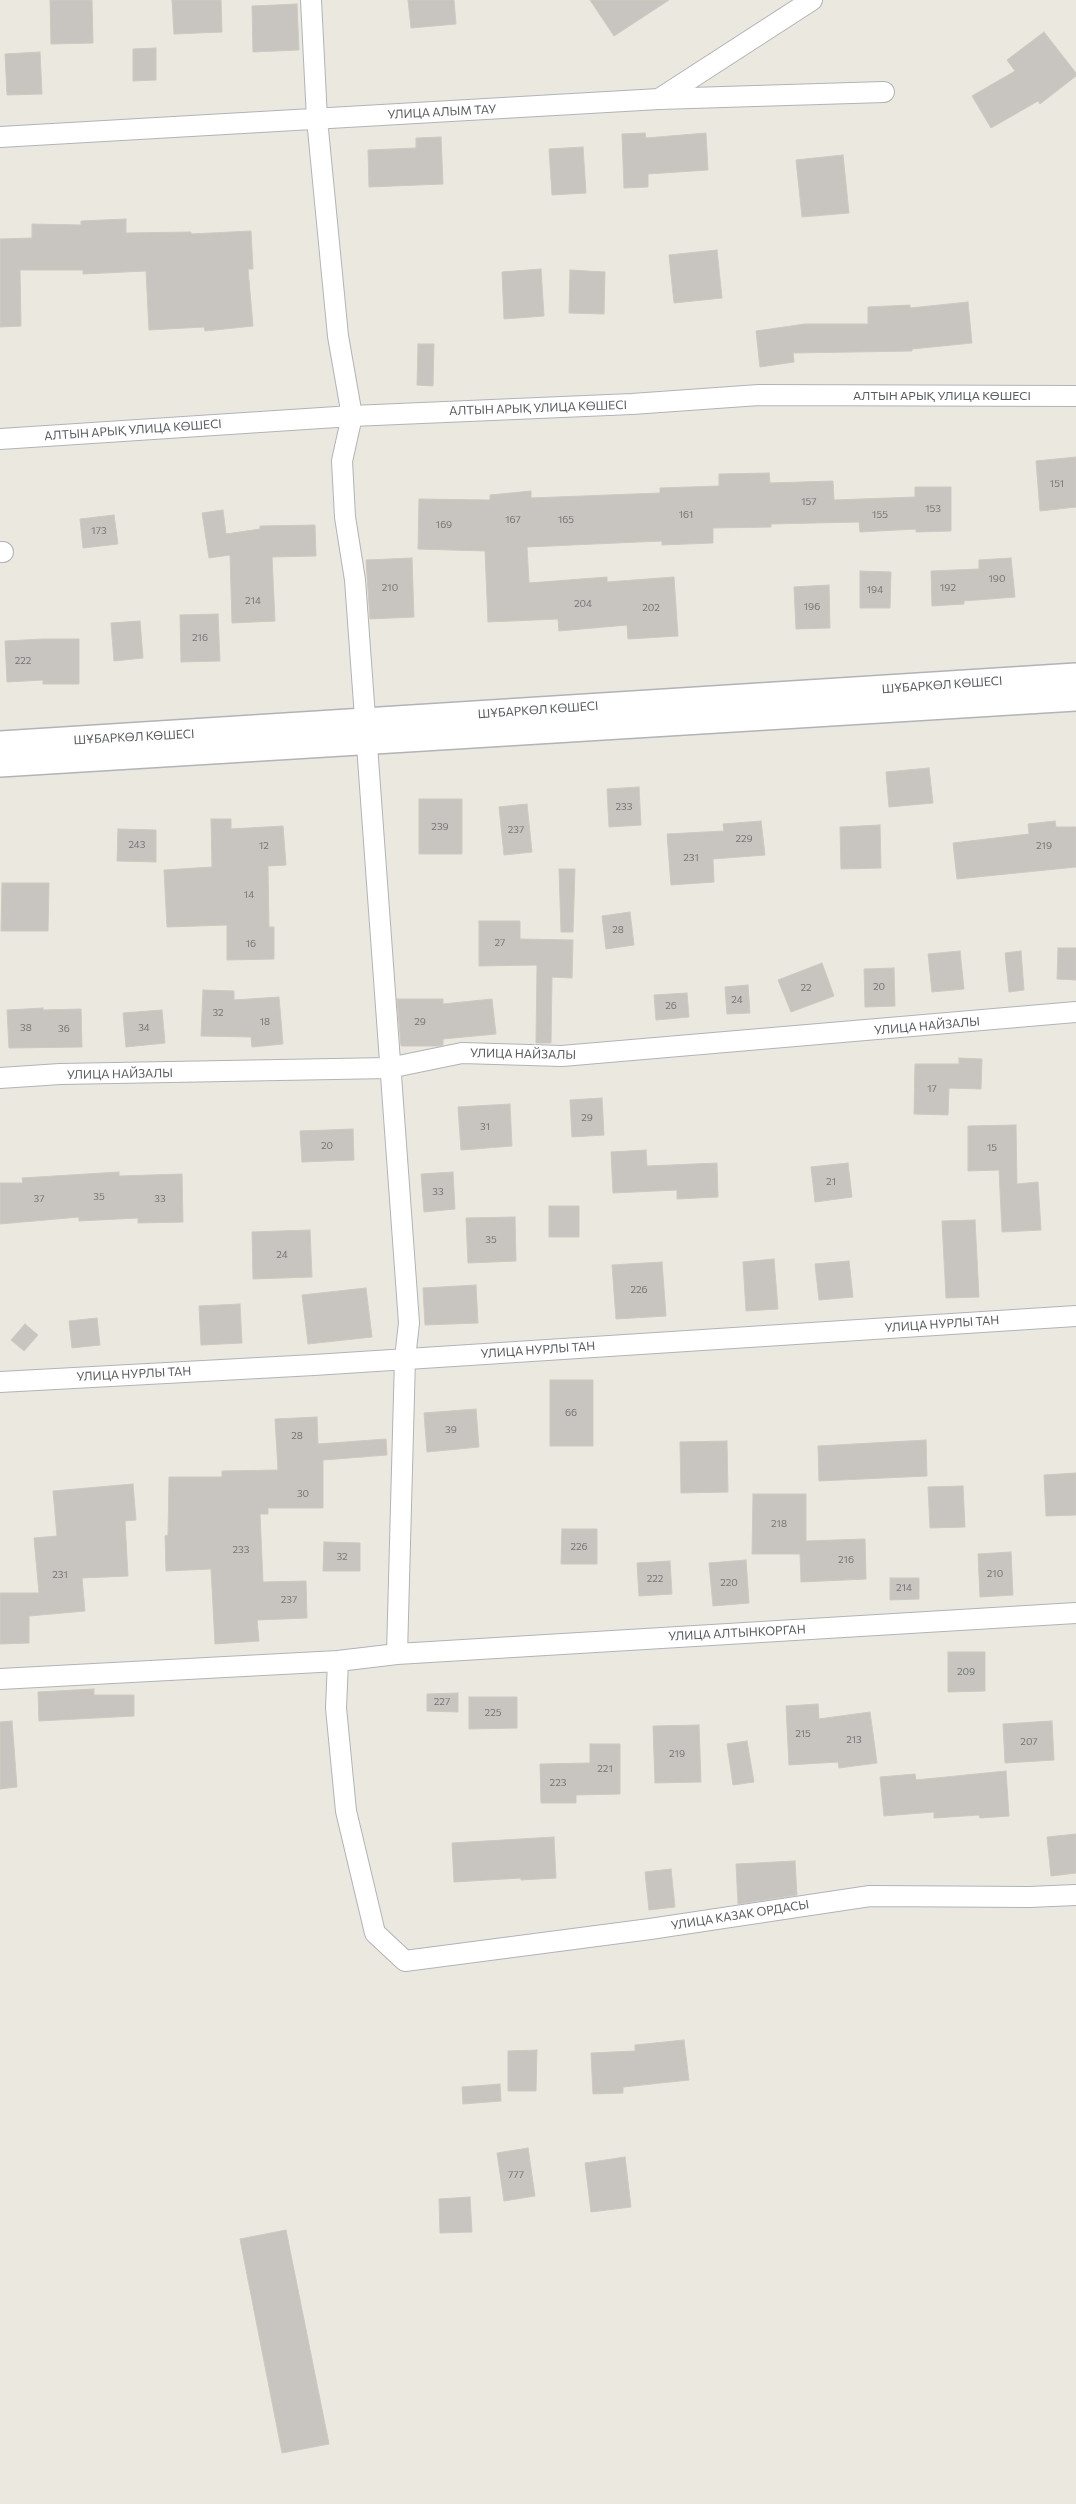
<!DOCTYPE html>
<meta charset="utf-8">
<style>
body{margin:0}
canvas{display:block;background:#ebe8e0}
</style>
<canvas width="1076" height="2504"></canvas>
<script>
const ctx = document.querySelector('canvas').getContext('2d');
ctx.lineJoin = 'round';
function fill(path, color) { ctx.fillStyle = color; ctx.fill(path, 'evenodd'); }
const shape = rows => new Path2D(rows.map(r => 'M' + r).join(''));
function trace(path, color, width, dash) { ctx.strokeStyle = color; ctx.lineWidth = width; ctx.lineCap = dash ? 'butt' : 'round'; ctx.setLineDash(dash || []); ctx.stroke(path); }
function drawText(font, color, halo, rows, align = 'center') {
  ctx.font = font + ' Commissioner,sans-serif'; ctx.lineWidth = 4; ctx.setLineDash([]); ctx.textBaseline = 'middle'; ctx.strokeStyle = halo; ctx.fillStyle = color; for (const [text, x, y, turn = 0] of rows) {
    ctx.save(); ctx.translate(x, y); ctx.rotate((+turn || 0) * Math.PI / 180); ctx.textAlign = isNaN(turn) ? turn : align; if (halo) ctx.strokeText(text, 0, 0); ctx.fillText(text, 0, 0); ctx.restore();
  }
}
const building = shape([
 [50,0,92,0,93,43,51,44,50,0],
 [172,0,221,0,222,32,174,34,172,0],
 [408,0,454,0,456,24,411,28,408,0],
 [590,0,669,0,614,36,590,0],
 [297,4,299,50,253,52,252,6,297,4],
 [1044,32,1076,73,1076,76,1040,104,1038,101,991,128,972,96,1015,71,1007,60,1044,32],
 [156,48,156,80,133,81,133,49,156,48],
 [40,52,42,94,7,95,5,54,40,52],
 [645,133,646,138,706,133,708,170,648,174,648,187,624,188,622,134,645,133],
 [441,137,443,184,369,187,368,150,416,148,416,138,441,137],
 [583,147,586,193,552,195,549,149,583,147],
 [843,155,849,213,802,217,796,160,843,155],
 [126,219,126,233,191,232,191,234,251,231,253,269,248,269,253,326,205,331,204,327,149,330,146,271,83,274,83,270,20,270,21,326,0,327,0,239,32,238,32,224,81,225,81,221,126,219],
 [717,250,722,298,674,303,669,255,717,250],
 [541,269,544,316,504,319,502,272,541,269],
 [570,270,605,272,604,314,569,313,570,270],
 [968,302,972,343,912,349,912,351,793,353,794,362,760,367,756,331,805,324,868,324,868,307,910,305,910,308,968,302],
 [418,344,434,344,433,386,417,385,418,344],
 [1076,457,1076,507,1040,511,1036,461,1076,457],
 [769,473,770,483,833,481,834,500,915,497,915,487,951,487,951,531,916,532,916,529,860,532,859,522,771,524,771,527,713,528,713,543,662,545,662,541,527,547,529,583,607,577,607,582,674,577,678,636,628,639,627,625,559,631,558,619,488,622,485,551,418,549,419,499,490,500,490,495,531,491,531,498,660,493,660,488,719,486,719,474,769,473],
 [223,510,226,534,260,529,260,526,315,525,316,556,272,557,275,621,232,623,230,555,209,558,202,513,223,510],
 [114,515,118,544,83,548,80,519,114,515],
 [412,558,414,617,370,619,366,560,412,558],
 [1011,558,1015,597,964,601,964,604,932,606,931,571,979,569,979,560,1011,558],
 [860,571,891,572,890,608,860,608,860,571],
 [829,585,830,628,796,629,794,587,829,585],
 [218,614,220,661,181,662,180,615,218,614],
 [140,621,143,658,114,661,111,623,140,621],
 [43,639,79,639,79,684,43,684,43,680,7,682,5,641,43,639],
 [929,768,933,803,889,807,886,772,929,768],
 [639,787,641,825,609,827,607,789,639,787],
 [419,799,462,799,462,854,419,854,419,799],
 [527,804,532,852,504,855,499,807,527,804],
 [211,819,231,819,231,829,283,826,286,865,268,866,269,927,274,927,274,959,227,960,227,925,167,927,164,870,212,867,211,819],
 [761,821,765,855,713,859,714,882,671,885,667,834,724,831,723,824,761,821],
 [1055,821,1056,827,1076,827,1076,867,957,879,953,843,1029,834,1028,824,1055,821],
 [880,825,881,868,841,869,840,827,880,825],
 [118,829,156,830,156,862,117,861,118,829],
 [559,869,575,869,573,932,561,932,559,869],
 [2,883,49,883,48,931,1,931,2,883],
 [630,912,634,945,606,949,602,916,630,912],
 [479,921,520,921,520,939,573,940,572,978,552,977,551,1043,536,1043,537,965,479,966,479,921],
 [1058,948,1076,948,1076,980,1057,979,1058,948],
 [960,951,964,989,932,992,928,954,960,951],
 [1021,951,1024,990,1009,992,1005,953,1021,951],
 [822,963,834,996,791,1012,778,980,822,963],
 [894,968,895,1006,865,1007,864,969,894,968],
 [748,985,750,1013,727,1014,725,987,748,985],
 [203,990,234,991,234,1000,279,997,283,1044,252,1047,251,1037,201,1036,203,990],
 [687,993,689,1017,656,1020,654,995,687,993],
 [397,999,443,999,443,1004,492,999,496,1034,443,1039,443,1045,438,1046,401,1046,397,999],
 [43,1008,43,1010,81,1009,82,1047,9,1048,7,1010,43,1008],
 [162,1010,165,1043,126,1047,123,1013,162,1010],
 [959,1058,982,1059,981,1089,949,1088,948,1115,914,1114,915,1064,959,1064,959,1058],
 [602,1098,604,1135,572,1137,570,1100,602,1098],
 [510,1104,512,1146,461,1150,458,1107,510,1104],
 [1016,1125,1017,1184,1038,1182,1041,1230,1002,1232,999,1170,968,1171,968,1126,1016,1125],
 [353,1129,354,1160,302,1162,300,1131,353,1129],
 [646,1150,647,1166,717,1163,718,1197,677,1199,677,1190,613,1193,611,1152,646,1150],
 [848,1163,852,1197,815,1202,811,1167,848,1163],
 [119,1172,119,1176,182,1174,183,1222,138,1223,138,1218,79,1221,79,1217,0,1224,0,1183,23,1183,22,1178,119,1172],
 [453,1172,455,1209,424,1212,421,1174,453,1172],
 [549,1206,579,1206,579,1237,549,1237,549,1206],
 [515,1217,516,1261,468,1263,466,1218,515,1217],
 [975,1220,979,1297,946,1298,942,1221,975,1220],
 [310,1230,312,1277,253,1279,252,1232,310,1230],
 [774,1259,778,1309,746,1311,743,1262,774,1259],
 [849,1261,853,1297,819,1300,815,1264,849,1261],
 [662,1262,666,1316,616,1319,612,1265,662,1262],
 [476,1285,478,1323,425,1325,423,1288,476,1285],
 [366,1288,372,1337,308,1344,302,1295,366,1288],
 [240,1304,242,1343,201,1345,199,1306,240,1304],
 [97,1318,100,1345,72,1348,69,1321,97,1318],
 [25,1324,38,1335,24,1351,11,1340,25,1324],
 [550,1380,593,1380,593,1446,550,1446,550,1380],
 [476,1409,479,1447,427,1452,424,1413,476,1409],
 [317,1417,318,1444,386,1439,387,1455,323,1460,323,1508,268,1508,268,1514,260,1514,263,1582,306,1581,307,1618,257,1620,259,1641,215,1644,211,1569,166,1571,165,1536,168,1535,169,1477,222,1477,222,1471,278,1470,275,1419,317,1417],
 [926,1440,927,1476,819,1481,818,1446,926,1440],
 [727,1441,728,1492,681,1493,680,1442,727,1441],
 [1076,1473,1076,1515,1046,1516,1044,1475,1076,1473],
 [133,1484,136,1520,125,1521,128,1576,82,1578,85,1611,29,1616,29,1643,0,1644,0,1593,39,1593,34,1538,57,1536,53,1491,133,1484],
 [963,1486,965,1527,930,1528,928,1487,963,1486],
 [753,1494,806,1494,806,1541,865,1539,866,1579,801,1582,800,1554,752,1554,753,1494],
 [562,1529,597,1529,597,1564,561,1564,562,1529],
 [324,1542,360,1543,360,1571,323,1571,324,1542],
 [1011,1552,1013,1595,980,1597,978,1554,1011,1552],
 [746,1560,749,1603,713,1606,709,1563,746,1560],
 [670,1561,672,1594,639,1596,637,1563,670,1561],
 [890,1578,919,1578,919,1599,890,1600,890,1578],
 [948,1652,985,1652,985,1691,948,1692,948,1652],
 [94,1689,94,1695,134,1695,134,1716,39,1721,38,1692,94,1689],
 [458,1693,458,1712,427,1711,427,1694,458,1693],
 [469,1697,517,1697,517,1728,469,1729,469,1697],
 [818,1704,819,1719,870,1712,877,1763,839,1768,838,1762,789,1765,786,1706,818,1704],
 [12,1721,17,1787,0,1789,0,1722,12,1721],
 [1052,1721,1054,1760,1005,1763,1003,1724,1052,1721],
 [699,1725,701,1782,655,1783,653,1726,699,1725],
 [747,1741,754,1782,733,1785,727,1744,747,1741],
 [590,1744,620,1744,620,1794,576,1795,576,1803,541,1803,540,1764,590,1763,590,1744],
 [1006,1771,1009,1816,980,1818,979,1815,934,1818,934,1812,884,1816,880,1777,915,1774,916,1780,1006,1771],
 [1076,1834,1076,1873,1051,1876,1047,1837,1076,1834],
 [554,1837,556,1878,521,1880,521,1878,454,1882,452,1843,554,1837],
 [795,1861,797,1895,738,1904,736,1864,795,1861],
 [671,1869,675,1907,649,1910,645,1872,671,1869],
 [684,2040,689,2080,623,2087,623,2093,593,2094,591,2053,635,2051,635,2045,684,2040],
 [537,2050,536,2091,508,2091,508,2051,537,2050],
 [500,2084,501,2101,463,2104,462,2087,500,2084],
 [528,2148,535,2196,504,2201,497,2153,528,2148],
 [625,2157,631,2207,591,2212,585,2163,625,2157],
 [470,2197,472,2232,440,2233,439,2199,470,2197],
 [286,2230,329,2444,282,2453,240,2239,286,2230]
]);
fill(building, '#c8c4bf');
trace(building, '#cfc9bf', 1);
const minor = shape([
 [311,0,317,119,338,336,352,416,342,461,345,517,355,580,409,1323,405,1358,397,1654],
 [659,99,812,0],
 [0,137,659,99,884,92],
 [0,439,352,416,632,404,759,395,1076,396],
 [0,552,3,552],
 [0,1078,60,1074,389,1068,462,1053,562,1056,1076,1012],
 [0,1382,314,1365,1076,1316],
 [338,1661,336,1708,346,1811,375,1933,405,1961,650,1929,870,1896,1029,1897,1076,1895],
 [0,1679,338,1661,397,1654,1076,1613]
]);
const tertiary = shape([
 [0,744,1076,676],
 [0,764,1076,698]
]);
trace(minor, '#b1b3b7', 22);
trace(tertiary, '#b1b3b7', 28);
trace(minor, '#fff', 20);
trace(tertiary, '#fff', 25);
drawText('10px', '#757678', null, [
 ["151",1057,484],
 ["157",809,502],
 ["153",933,509],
 ["161",686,515],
 ["155",880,515],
 ["167",513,520],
 ["165",566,520],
 ["169",444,525],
 ["173",99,531],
 ["190",997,579],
 ["210",390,588],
 ["192",948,588],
 ["194",875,590],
 ["214",253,601],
 ["204",583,604],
 ["196",812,607],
 ["202",651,608],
 ["216",200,638],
 ["222",23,661],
 ["233",624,807],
 ["239",440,827],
 ["237",516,830],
 ["229",744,839],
 ["243",137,845],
 ["12",264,846],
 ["219",1044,846],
 ["231",691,858],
 ["14",249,895],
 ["28",618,930],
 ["27",500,943],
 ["16",251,944],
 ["20",879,987],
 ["22",806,988],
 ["24",737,1000],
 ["26",671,1006],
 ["32",218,1013],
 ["18",265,1022],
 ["29",420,1022],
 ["38",26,1028],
 ["34",144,1028],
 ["36",64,1029],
 ["17",932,1089],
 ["29",587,1118],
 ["31",485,1127],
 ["20",327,1146],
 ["15",992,1148],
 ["21",831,1182],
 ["33",438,1192],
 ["35",99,1197],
 ["37",39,1199],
 ["33",160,1199],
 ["35",491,1240],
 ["24",282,1255],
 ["226",639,1290],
 ["66",571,1413],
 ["39",451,1430],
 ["28",297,1436],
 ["30",303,1494],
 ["218",779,1524],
 ["226",579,1547],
 ["233",241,1550],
 ["32",342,1557],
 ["216",846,1560],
 ["210",995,1574],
 ["231",60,1575],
 ["222",655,1579],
 ["220",729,1583],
 ["214",904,1588],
 ["237",289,1600],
 ["209",966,1672],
 ["227",442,1702],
 ["225",493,1713],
 ["215",803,1734],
 ["213",854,1740],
 ["207",1029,1742],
 ["219",677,1754],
 ["221",605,1769],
 ["223",558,1783],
 ["777",516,2175]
]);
drawText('12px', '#595c60', '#fff', [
 ["УЛИЦА АЛЫМ ТАУ",442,112,-3],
 ["АЛТЫН АРЫҚ УЛИЦА КӨШЕСІ",942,396],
 ["АЛТЫН АРЫҚ УЛИЦА КӨШЕСІ",538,408,-2],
 ["АЛТЫН АРЫҚ УЛИЦА КӨШЕСІ",133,430,-4],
 ["ШҰБАРКӨЛ КӨШЕСІ",942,685,-4],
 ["ШҰБАРКӨЛ КӨШЕСІ",538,710,-4],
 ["ШҰБАРКӨЛ КӨШЕСІ",134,737,-3],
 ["УЛИЦА НАЙЗАЛЫ",927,1026,-5],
 ["УЛИЦА НАЙЗАЛЫ",523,1054,1],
 ["УЛИЦА НАЙЗАЛЫ",120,1074,-1],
 ["УЛИЦА НУРЛЫ ТАН",942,1324,-4],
 ["УЛИЦА НУРЛЫ ТАН",538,1350,-4],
 ["УЛИЦА НУРЛЫ ТАН",134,1374,-3],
 ["УЛИЦА АЛТЫНКОРГАН",737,1633,-3],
 ["УЛИЦА КАЗАК ОРДАСЫ",740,1915,-9]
]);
</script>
